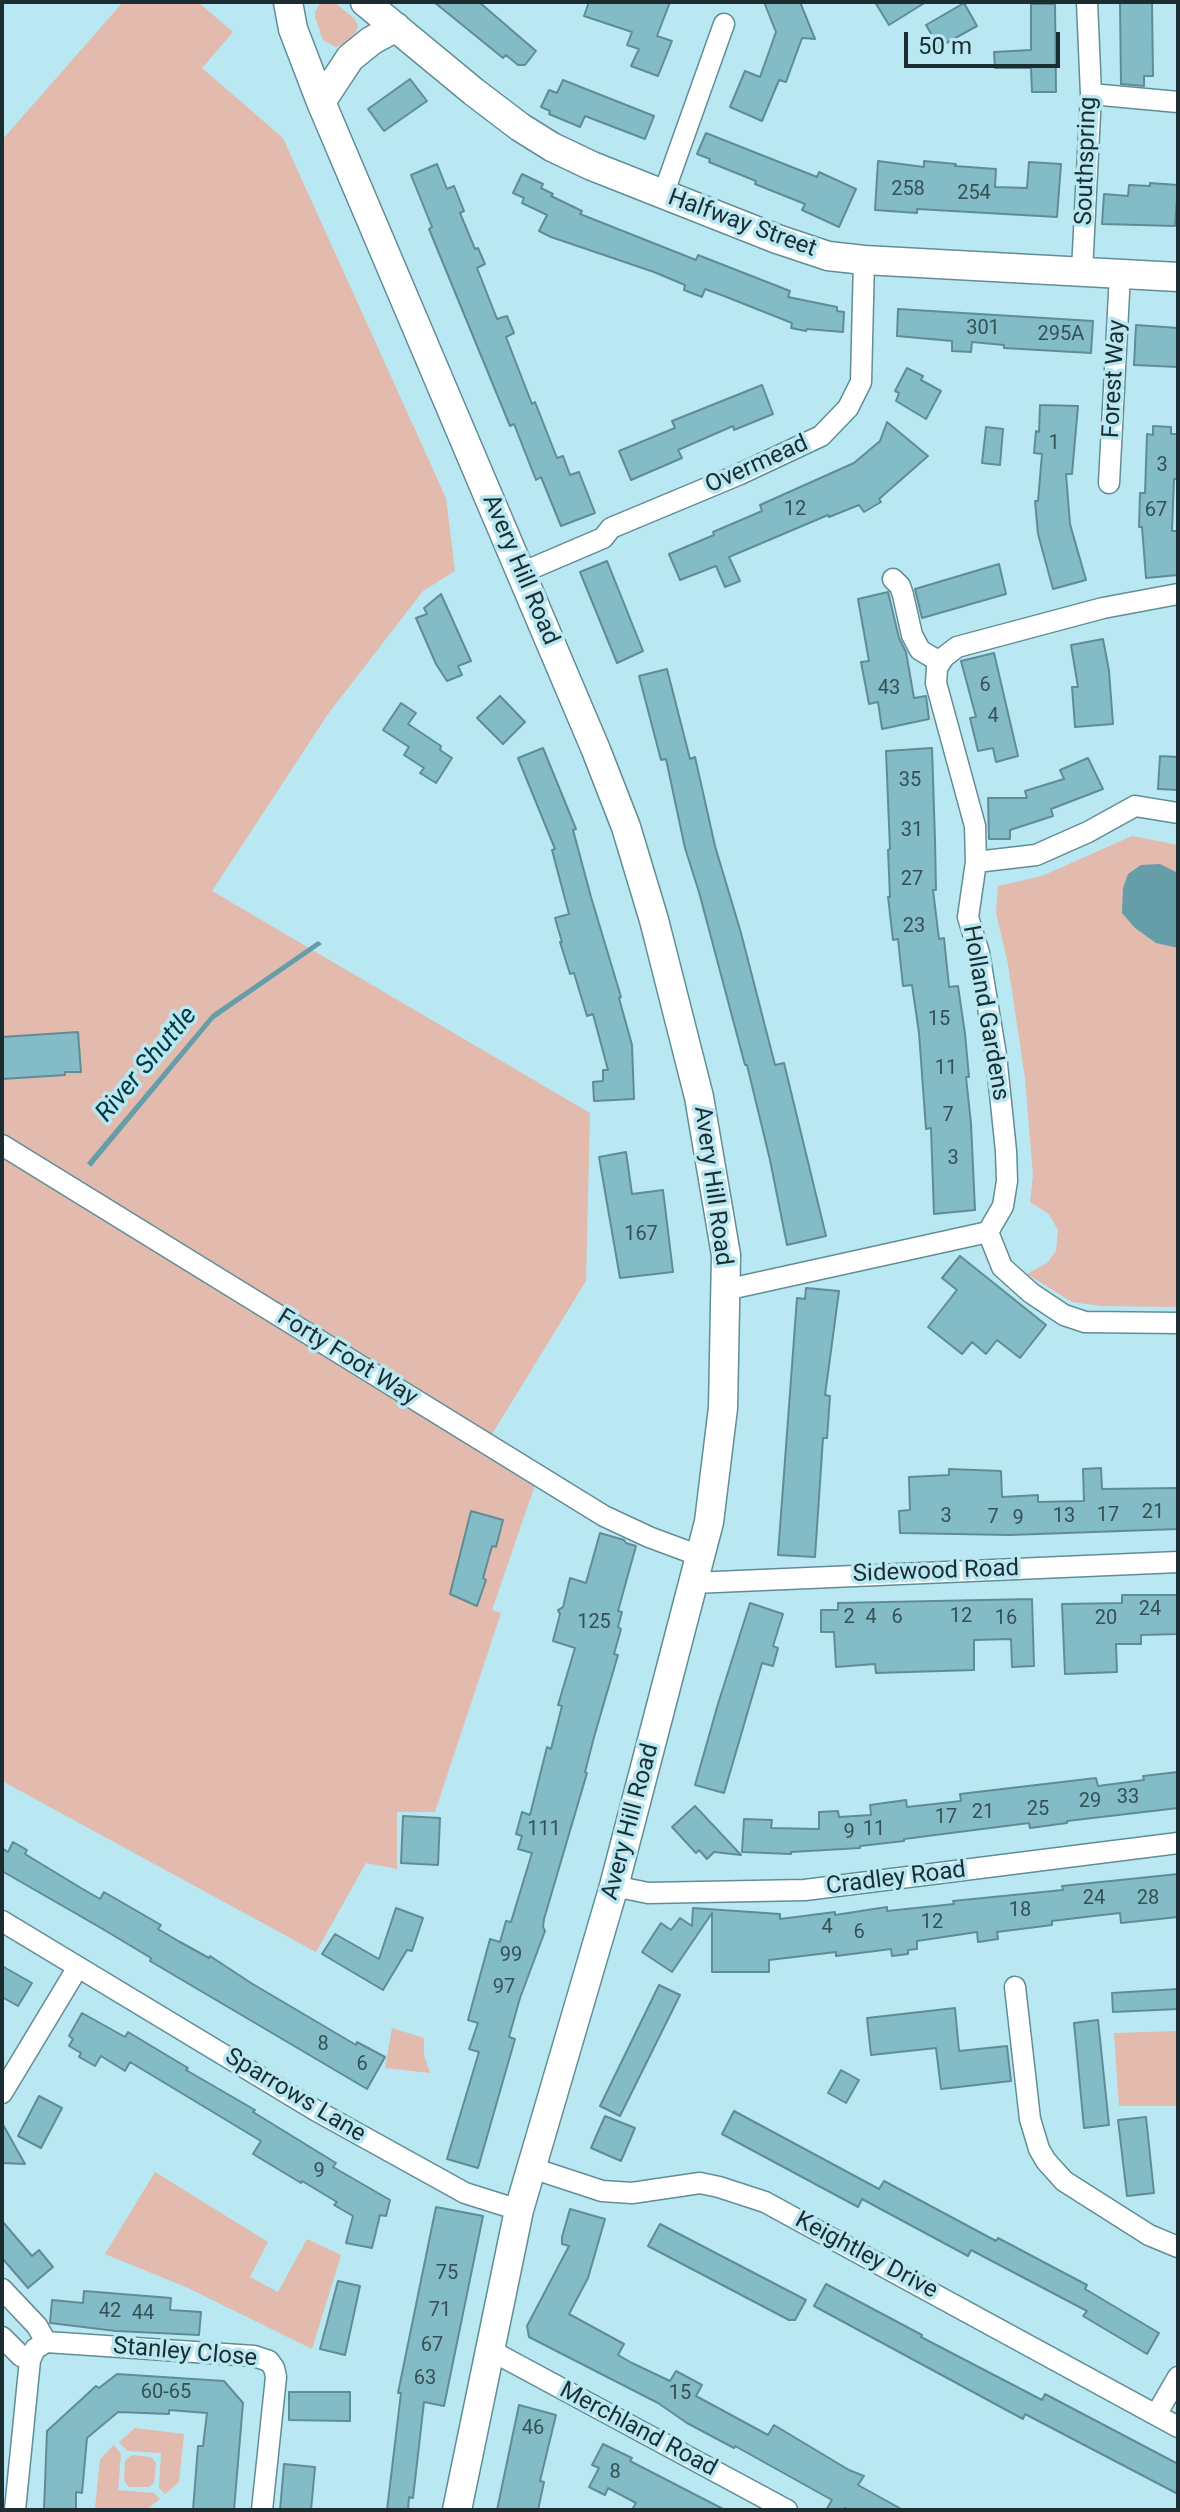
<!DOCTYPE html>
<style>
body{margin:0}
#map{position:relative;width:1180px;height:2512px;overflow:hidden;background:#b9e8f2;font-family:Roboto,sans-serif}
canvas{display:block}
.frame{position:absolute;inset:0;border:4px solid #1b2d31;pointer-events:none}
.scale{position:absolute;left:904px;top:32px;width:156px;height:36px;box-sizing:border-box;border:4px solid #1b2d31;border-top:0;padding-left:10px;font-size:24px;line-height:28px;white-space:nowrap;color:#1b2d31;-webkit-text-stroke:6px #b9e8f2;paint-order:stroke}
</style>
<div id="map">
<canvas width="1180" height="2512"></canvas>
<div class="frame"></div>
<div class="scale">50 m</div>
</div>
<script>
const ctx = document.querySelector('canvas').getContext('2d');
ctx.lineJoin = 'round';
function fill(path, color) { ctx.fillStyle = color; ctx.fill(path, 'evenodd'); }
const shape = rows => new Path2D(rows.map(r => 'M' + r).join(''));
function trace(path, color, width, dash) { ctx.strokeStyle = color; ctx.lineWidth = width; ctx.lineCap = dash ? 'butt' : 'round'; ctx.setLineDash(dash || []); ctx.stroke(path); }
function drawText(font, color, halo, rows, align = 'center') {
  ctx.font = font + ' Roboto,sans-serif'; ctx.lineWidth = 7; ctx.setLineDash([]); ctx.textBaseline = 'middle'; ctx.strokeStyle = halo; ctx.fillStyle = color; for (const [text, x, y, turn = 0] of rows) {
    ctx.save(); ctx.translate(x, y); ctx.rotate((+turn || 0) * Math.PI / 180); ctx.textAlign = isNaN(turn) ? turn : align; if (halo) ctx.strokeText(text, 0, 0); ctx.fillText(text, 0, 0); ctx.restore();
  }
}
fill(shape([
 [123,2,198,2,233,32,202,68,283,138,446,498,455,571,423,591,328,714,212,891,590,1113,586,1281,481,1452,535,1485,492,1610,501,1613,435,1812,397,1812,397,1869,366,1863,316,1952,2,1781,2,140],
 [321,2,334,2,355,19,358,27,352,40,336,47,323,40,315,17,315,12],
 [1132,836,1178,845,1178,1307,1101,1306,1072,1302,1027,1274,1047,1263,1056,1251,1058,1230,1049,1214,1030,1202,1033,1175,1025,1078,1008,964,996,913,998,886,1042,876],
 [392,2028,424,2038,424,2055,430,2073,385,2068],
 [1178,2031,1178,2106,1119,2106,1114,2033],
 [155,2172,268,2242,250,2277,278,2292,307,2239,341,2255,312,2349,188,2288,105,2254],
 [135,2428,184,2434,179,2482,165,2494,159,2488,161,2453,127,2451,119,2442],
 [114,2445,121,2454,118,2490,154,2493,160,2499,146,2510,95,2508,100,2459],
 [132,2455,151,2457,156,2463,154,2483,149,2487,129,2487,124,2480,125,2461]
]), '#e2baae');
fill(shape([
 [1160,864,1178,873,1178,948,1156,943,1135,928,1122,913,1123,888,1128,874,1141,865],
 [318,941,322,944,214,1019,91,1167,87,1163,212,1014]
]), '#659da8');
const building = shape([
 [434,2,479,2,536,51,525,65,518,65,506,55,503,58,434,2],
 [589,2,670,2,657,36,672,41,658,76,631,66,639,49,627,45,632,32,584,16,589,2],
 [764,2,800,2,815,39,802,38,786,82,779,80,762,121,730,107,745,71,760,77,776,32,764,2],
 [875,2,926,2,889,25,875,2],
 [1120,2,1152,2,1153,76,1144,76,1144,86,1121,84,1120,2],
 [964,3,977,26,939,47,926,25,964,3],
 [1031,4,1055,4,1056,92,1032,92,1031,68,995,68,994,52,1031,50,1031,4],
 [410,79,427,101,384,131,368,109,410,79],
 [563,80,654,116,645,139,585,116,580,127,549,114,550,111,541,107,549,90,557,93,563,80],
 [706,133,817,177,819,172,856,189,839,227,802,210,805,204,755,184,756,181,709,162,710,159,697,154,706,133],
 [878,161,924,167,924,161,956,164,955,166,996,169,995,187,1027,188,1029,162,1061,164,1057,217,917,209,917,213,875,210,878,161],
 [437,164,447,189,454,186,464,211,460,213,475,249,478,248,485,264,477,268,497,319,507,316,514,333,506,337,532,404,535,402,557,458,563,456,570,475,579,472,595,513,561,526,541,477,536,480,514,424,510,426,429,229,432,227,411,175,437,164],
 [522,174,543,184,541,188,553,194,551,196,582,211,580,214,696,260,698,255,790,291,788,297,837,307,837,311,844,312,843,332,807,329,806,331,791,328,792,323,724,296,705,289,702,297,684,290,685,285,654,272,551,237,539,231,547,215,522,203,524,198,513,193,522,174],
 [1150,183,1178,185,1175,226,1102,224,1104,194,1128,196,1129,185,1150,186,1150,183],
 [898,309,1093,321,1091,353,1004,348,1004,345,972,342,971,352,952,351,952,341,897,336,898,309],
 [1136,325,1178,328,1178,367,1134,365,1136,325],
 [907,368,923,376,921,380,941,391,926,419,896,401,899,393,895,391,907,368],
 [762,385,773,414,734,430,733,426,678,450,682,458,631,480,619,451,675,428,672,421,762,385],
 [1040,405,1078,406,1072,474,1066,474,1070,524,1086,580,1053,589,1038,534,1035,501,1038,501,1042,454,1034,453,1036,431,1039,432,1040,405],
 [887,422,928,456,879,499,881,502,864,512,859,505,829,517,828,515,729,557,740,581,725,587,716,566,680,580,669,554,714,535,713,532,762,511,760,505,854,463,880,441,887,422],
 [1153,426,1171,427,1171,434,1178,434,1178,479,1174,479,1172,531,1177,531,1178,575,1146,578,1142,527,1139,527,1140,493,1145,493,1147,434,1153,435,1153,426],
 [986,427,1003,429,1000,465,982,463,986,427],
 [607,561,643,651,617,663,580,572,607,561],
 [999,564,1006,594,922,618,915,589,999,564],
 [888,592,899,638,906,652,914,698,926,696,929,719,882,729,878,702,869,704,861,662,869,661,858,599,888,592],
 [441,594,471,661,458,666,462,675,447,681,436,664,416,618,427,614,424,608,441,594],
 [1103,639,1109,671,1113,724,1075,727,1072,687,1078,687,1071,645,1103,639],
 [994,653,1018,756,996,762,993,748,978,751,970,718,976,717,961,661,994,653],
 [667,669,690,759,695,757,715,846,741,933,775,1065,784,1063,826,1236,787,1245,770,1160,747,1065,745,1065,699,892,685,848,666,759,661,760,639,676,667,669],
 [500,696,525,722,503,744,477,718,500,696],
 [401,703,416,713,408,724,441,746,440,750,452,758,436,783,420,773,424,768,404,755,409,747,383,730,401,703],
 [543,748,576,829,573,830,591,897,621,997,619,998,632,1045,634,1099,594,1101,593,1082,603,1081,603,1070,608,1070,593,1014,587,1016,574,973,570,974,560,942,562,942,555,918,569,914,552,850,555,849,518,758,543,748],
 [932,748,935,840,936,890,933,890,939,939,944,938,949,987,958,986,965,1034,969,1077,966,1077,971,1124,975,1210,934,1214,931,1128,926,1129,919,1033,912,985,903,986,898,939,893,940,888,897,890,897,888,850,890,849,886,751,932,748],
 [1160,756,1178,757,1178,790,1158,789,1160,756],
 [1088,758,1103,789,1051,809,1053,816,1010,830,1010,839,989,839,988,798,1027,798,1025,791,1064,779,1060,770,1088,758],
 [78,1032,81,1072,65,1072,65,1075,2,1079,2,1037,78,1032],
 [626,1152,632,1194,663,1190,673,1272,620,1278,599,1157,626,1152],
 [960,1256,1046,1325,1020,1358,997,1340,986,1354,972,1342,962,1354,928,1327,957,1290,942,1278,960,1256],
 [806,1288,839,1291,825,1395,830,1396,827,1438,823,1438,815,1557,778,1555,797,1298,805,1299,806,1288],
 [1101,1468,1102,1489,1178,1488,1178,1529,1010,1535,900,1533,899,1511,910,1510,909,1477,949,1475,949,1469,1001,1471,1002,1497,1038,1495,1038,1502,1084,1501,1083,1469,1101,1468],
 [471,1511,503,1520,496,1547,492,1546,483,1578,486,1580,477,1606,450,1594,471,1511],
 [600,1533,624,1540,626,1543,636,1546,618,1611,622,1612,618,1627,621,1629,614,1654,618,1655,594,1737,585,1772,587,1773,544,1919,543,1927,545,1931,520,1998,509,2037,515,2039,478,2168,447,2159,479,2052,469,2049,478,2023,468,2020,490,1939,500,1942,506,1921,511,1922,532,1853,518,1849,522,1836,516,1834,522,1812,530,1815,547,1747,551,1749,562,1706,558,1705,575,1648,553,1641,560,1614,558,1610,563,1607,570,1578,586,1583,600,1533],
 [1122,1595,1178,1595,1178,1634,1141,1635,1141,1644,1116,1644,1117,1672,1065,1674,1062,1604,1122,1603,1122,1595],
 [1032,1599,1034,1666,1012,1667,1011,1639,974,1640,974,1670,876,1673,875,1664,836,1667,834,1632,821,1632,821,1610,838,1610,838,1603,1032,1599],
 [750,1603,783,1614,773,1646,778,1648,773,1666,762,1663,724,1793,695,1785,718,1704,750,1603],
 [1178,1772,1178,1808,1067,1821,1067,1823,1030,1828,1029,1823,904,1839,904,1841,860,1846,860,1848,791,1852,791,1854,742,1852,744,1819,772,1820,771,1828,819,1829,819,1812,838,1811,839,1817,871,1815,870,1805,906,1800,907,1807,961,1801,960,1794,1096,1778,1098,1786,1144,1780,1143,1776,1178,1772],
 [695,1806,741,1855,714,1852,707,1859,699,1850,696,1853,672,1827,695,1806],
 [403,1816,440,1818,438,1865,401,1863,403,1816],
 [13,1842,27,1850,25,1854,81,1888,100,1899,104,1892,161,1925,158,1929,180,1942,209,1958,210,1956,251,1983,356,2045,357,2042,385,2057,367,2089,150,1961,151,1958,101,1928,2,1871,2,1848,8,1852,13,1842],
 [1178,1874,1178,1917,1121,1923,1120,1913,1085,1917,1052,1921,1052,1925,997,1932,998,1939,978,1942,977,1932,917,1941,917,1949,908,1950,908,1954,892,1956,891,1949,836,1956,836,1952,769,1960,769,1972,712,1972,712,1913,672,1972,642,1952,661,1923,671,1930,680,1918,692,1926,693,1908,780,1914,780,1919,835,1912,835,1915,887,1907,887,1911,954,1904,953,1901,1063,1890,1062,1886,1178,1874],
 [396,1908,423,1918,412,1951,407,1950,383,1990,322,1954,335,1934,379,1959,396,1908],
 [2,1966,32,1983,18,2006,2,1997,2,1966],
 [659,1985,680,1995,620,2116,600,2106,659,1985],
 [1178,1989,1178,2009,1113,2012,1112,1993,1178,1989],
 [955,2008,959,2051,1007,2046,1011,2081,941,2089,936,2048,871,2055,867,2018,955,2008],
 [82,2013,125,2037,128,2032,188,2068,186,2070,255,2110,253,2112,336,2163,333,2167,390,2200,386,2216,380,2215,372,2248,346,2243,353,2216,334,2205,337,2202,302,2181,301,2183,253,2154,261,2141,130,2062,125,2071,101,2056,95,2066,79,2057,81,2053,69,2046,73,2039,69,2036,82,2013],
 [1098,2020,1109,2125,1084,2128,1074,2023,1098,2020],
 [841,2070,859,2080,846,2103,828,2093,841,2070],
 [39,2096,62,2108,41,2148,18,2136,39,2096],
 [734,2111,879,2189,884,2181,996,2241,998,2238,1087,2285,1085,2289,1159,2333,1147,2354,1083,2316,1087,2311,971,2250,968,2256,862,2199,858,2207,722,2134,734,2111],
 [605,2116,635,2128,621,2161,591,2148,605,2116],
 [1146,2117,1154,2193,1127,2196,1118,2120,1146,2117],
 [2,2123,25,2164,2,2163,2,2123],
 [436,2207,483,2216,444,2406,424,2402,413,2498,409,2497,408,2510,387,2510,401,2393,398,2393,436,2207],
 [570,2209,605,2219,588,2278,569,2314,624,2344,618,2355,632,2363,670,2381,676,2371,702,2385,696,2396,768,2435,774,2425,849,2470,864,2476,858,2485,903,2510,849,2510,845,2508,844,2510,826,2510,832,2500,735,2446,734,2448,687,2423,658,2403,529,2337,527,2326,569,2246,562,2244,562,2237,570,2209],
 [2,2221,32,2256,39,2250,53,2267,28,2288,2,2258,2,2221],
 [660,2224,806,2300,795,2320,789,2320,648,2246,660,2224],
 [338,2281,360,2286,345,2355,320,2349,338,2281],
 [826,2284,922,2335,921,2337,1042,2400,1045,2394,1178,2464,1178,2494,1025,2414,1023,2419,814,2306,826,2284],
 [84,2291,171,2298,170,2310,201,2312,199,2335,116,2331,50,2323,52,2300,83,2303,84,2291],
 [117,2374,224,2381,243,2403,234,2510,193,2510,198,2446,203,2446,207,2413,169,2410,169,2414,118,2412,87,2438,82,2493,76,2492,76,2510,44,2510,47,2431,96,2386,99,2388,117,2374],
 [289,2392,350,2392,350,2421,289,2420,289,2392],
 [519,2405,556,2415,540,2481,544,2482,538,2510,497,2510,519,2405],
 [603,2444,632,2458,630,2461,725,2510,632,2510,636,2503,608,2488,605,2495,589,2487,599,2468,592,2465,603,2444],
 [284,2464,315,2467,311,2510,280,2510,284,2464]
]);
fill(building, '#83bcc7');
trace(building, '#608c95', 2);
const street = shape([
 [1091,94,1178,102],
 [663,195,724,24],
 [1082,271,1091,94,1087,2],
 [1109,483,1120,274],
 [521,573,603,538,611,528,738,475,821,436,848,408,861,382,864,260],
 [893,579,900,586,903,595,912,635,920,650,940,662],
 [976,862,1036,855,1088,832,1135,806,1178,813],
 [2,1145,604,1516,649,1537,700,1556],
 [988,1232,1002,1267,1031,1293,1064,1315,1085,1322,1178,1323],
 [725,1290,988,1232,1003,1206,1007,1181,1006,1151,996,1055,979,953,968,917,976,862,975,826,936,683,937,668,944,657,957,647,1103,608,1178,594],
 [693,1583,1178,1562],
 [614,1886,648,1893,805,1890,1178,1843],
 [2,1921,315,2110,465,2193,519,2210],
 [1015,1987,1030,2119,1039,2149,1046,2161,1064,2181,1149,2235,1178,2247],
 [2,2093,78,1967],
 [532,2168,602,2191,632,2193,700,2183,719,2187,765,2202,1178,2427],
 [2,2289,37,2326,46,2342],
 [2,2337,21,2356,30,2360],
 [490,2350,787,2510],
 [1156,2415,1178,2377],
 [15,2510,30,2360,35,2349,46,2342,254,2356,269,2361,274,2368,276,2377,262,2510]
]);
const secondary = shape([
 [288,2,293,29,321,102,596,750,626,827,654,920,699,1097,726,1255,723,1408,709,1522,614,1886,519,2210,457,2510],
 [365,2,474,92,520,127,552,147,592,166,777,239,828,256,864,260,1178,277],
 [321,102,350,58,371,41,396,27]
]);
trace(street, '#618d96', 23);
trace(secondary, '#618d96', 31);
trace(street, '#fff', 20);
trace(secondary, '#fff', 28);
drawText('20px', '#355156', null, [
 ["258",908,190],
 ["254",974,194],
 ["301",983,329],
 ["295A",1061,335],
 ["1",1054,444],
 ["3",1162,466],
 ["12",795,510],
 ["67",1156,511],
 ["6",985,686],
 ["43",889,689],
 ["4",993,717],
 ["35",910,781],
 ["31",912,831],
 ["27",912,880],
 ["23",914,927],
 ["15",939,1020],
 ["11",946,1069],
 ["7",948,1116],
 ["3",953,1159],
 ["167",641,1235],
 ["21",1153,1513],
 ["17",1108,1516],
 ["3",946,1517],
 ["13",1064,1517],
 ["7",993,1518],
 ["9",1018,1519],
 ["24",1150,1610],
 ["12",961,1617],
 ["2",849,1618],
 ["4",871,1618],
 ["6",897,1618],
 ["16",1006,1619],
 ["20",1106,1619],
 ["125",594,1623],
 ["33",1128,1798],
 ["29",1090,1802],
 ["25",1038,1810],
 ["21",983,1813],
 ["17",946,1818],
 ["111",544,1830],
 ["11",874,1830],
 ["9",849,1833],
 ["24",1094,1899],
 ["28",1148,1899],
 ["18",1020,1911],
 ["12",932,1923],
 ["4",827,1928],
 ["6",859,1933],
 ["99",511,1956],
 ["97",504,1988],
 ["8",323,2045],
 ["6",362,2065],
 ["9",319,2172],
 ["75",447,2274],
 ["71",440,2311],
 ["42",110,2312],
 ["44",143,2314],
 ["67",432,2346],
 ["63",425,2379],
 ["60-65",166,2393],
 ["15",680,2394],
 ["46",533,2429],
 ["8",615,2473]
]);
drawText('24px', '#1b2d31', '#b9e8f2', [
 ["Southspring",1087,161,-88],
 ["Halfway Street",742,224,20],
 ["Forest Way",1115,379,-87],
 ["Overmead",757,465,-24],
 ["Avery Hill Road",520,570,67],
 ["Holland Gardens",985,1013,80],
 ["Avery Hill Road",712,1186,82],
 ["Forty Foot Way",347,1358,32],
 ["Sidewood Road",936,1572,-2],
 ["Avery Hill Road",631,1822,-75],
 ["Cradley Road",896,1879,-7],
 ["Sparrows Lane",295,2096,31],
 ["Keightley Drive",866,2256,28],
 ["Stanley Close",185,2353,5],
 ["Merchland Road",638,2430,28]
]);
drawText('italic 26px', '#013942', '#b9e8f2', [
 ["River Shuttle",147,1065,-50]
]);
</script>
